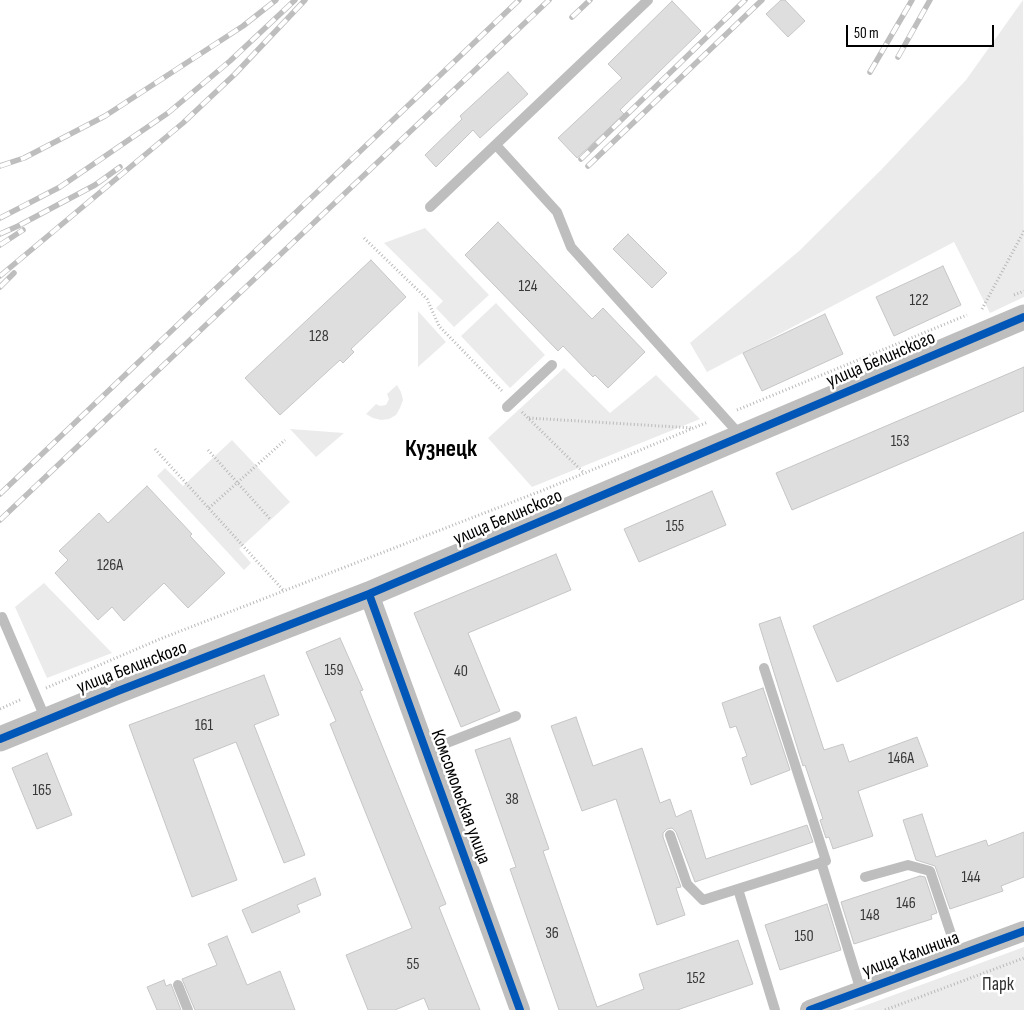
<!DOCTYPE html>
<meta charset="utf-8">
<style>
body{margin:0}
#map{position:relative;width:1024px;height:1010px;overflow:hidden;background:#fff;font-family:"Sofia Sans Condensed",sans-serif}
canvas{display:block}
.scale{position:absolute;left:846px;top:25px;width:148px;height:22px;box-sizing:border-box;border:2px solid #000;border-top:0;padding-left:6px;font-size:15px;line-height:18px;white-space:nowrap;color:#000;-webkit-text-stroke:4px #fff;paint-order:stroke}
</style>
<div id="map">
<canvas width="1024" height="1010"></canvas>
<div class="scale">50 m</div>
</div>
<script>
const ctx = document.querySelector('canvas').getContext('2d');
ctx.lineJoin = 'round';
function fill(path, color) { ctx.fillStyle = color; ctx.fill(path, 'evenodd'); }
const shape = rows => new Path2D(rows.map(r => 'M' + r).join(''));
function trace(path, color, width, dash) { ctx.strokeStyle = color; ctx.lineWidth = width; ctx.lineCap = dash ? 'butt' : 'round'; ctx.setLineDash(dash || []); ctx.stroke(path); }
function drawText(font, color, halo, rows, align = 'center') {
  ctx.font = font + ' "Sofia Sans Condensed",sans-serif'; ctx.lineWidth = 5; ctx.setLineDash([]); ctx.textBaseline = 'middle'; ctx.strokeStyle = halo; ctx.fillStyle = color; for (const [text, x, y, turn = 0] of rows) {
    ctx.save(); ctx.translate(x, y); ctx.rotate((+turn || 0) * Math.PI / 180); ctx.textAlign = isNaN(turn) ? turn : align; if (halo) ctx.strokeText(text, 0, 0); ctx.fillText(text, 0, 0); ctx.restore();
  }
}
fill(shape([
 [1023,0,1024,297,990,313,954,242,707,372,690,343,799,251,881,170,966,80],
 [425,228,489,295,454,327,436,308,443,301,384,243],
 [496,303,545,355,510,388,461,336],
 [418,311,446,342,418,367],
 [564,368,610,413,656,375,700,419,532,487,488,438],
 [397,385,401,392,403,400,400,408,396,415,389,419,381,420,373,418,366,414,376,404,380,406,386,405,389,399,387,394],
 [290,429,344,433,316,457],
 [232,440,290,502,239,549,251,563,244,570,157,476,165,468,183,486],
 [44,583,112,653,47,678,15,607],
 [1024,947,1024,1010,853,1010]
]), '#ebebeb');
const building = shape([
 [781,0,785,0,805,21,788,37,766,14,781,0],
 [672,1,701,31,620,110,624,114,577,158,558,138,622,78,608,64,672,1],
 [508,72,528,94,480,138,473,130,436,167,425,155,462,119,460,116,508,72],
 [498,222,592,319,603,308,645,352,608,388,595,375,593,377,563,346,558,351,465,255,498,222],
 [628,234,667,273,652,288,613,249,628,234],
 [371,260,406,297,351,349,354,352,343,363,340,360,280,415,245,378,371,260],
 [943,266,961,305,894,336,876,297,943,266],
 [825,314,843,354,762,391,743,353,825,314],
 [1024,367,1024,411,792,510,776,473,1024,367],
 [147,486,192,534,190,536,225,573,188,608,164,583,124,621,112,607,98,620,55,573,68,560,59,551,99,513,108,523,147,486],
 [712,491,726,525,639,562,624,529,712,491],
 [1024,532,1024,599,837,682,813,626,1024,532],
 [556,554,571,590,468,633,500,711,461,727,414,613,556,554],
 [780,617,824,750,843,744,849,762,917,737,928,766,858,791,873,836,833,849,829,837,826,838,820,820,823,819,805,765,803,766,759,624,780,617],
 [340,638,363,690,360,691,446,904,439,907,480,1010,429,1010,424,998,395,1010,368,1010,346,955,412,928,330,724,336,721,306,652,340,638],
 [264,675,279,715,254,725,305,855,284,863,236,742,193,759,237,880,192,897,129,725,264,675],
 [763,688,790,770,751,785,742,758,747,756,736,726,730,728,722,703,763,688],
 [576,717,593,766,642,748,660,803,670,799,676,817,691,810,706,859,807,825,813,842,695,882,676,832,672,828,667,829,663,833,663,837,681,887,676,888,685,915,657,925,616,799,582,811,551,726,576,717],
 [510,738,549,849,543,851,597,1007,644,989,639,974,738,940,753,984,677,1010,559,1010,510,869,516,867,475,750,510,738],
 [47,753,72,815,37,829,12,768,47,753],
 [922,814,936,857,986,840,988,846,1024,832,1024,877,1001,886,1003,891,950,909,935,866,916,860,903,820,922,814],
 [920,876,925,877,937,913,931,915,932,919,854,944,841,902,920,876],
 [315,878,321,895,297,905,300,912,252,933,242,910,315,878],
 [827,904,841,950,780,970,765,925,827,904],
 [227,936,247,985,280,971,295,1010,195,1010,182,979,217,965,208,944,227,936],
 [164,980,166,986,171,984,181,1010,157,1010,147,987,164,980]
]);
fill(building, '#dedede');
trace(building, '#c6c6c6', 1);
trace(shape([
 [364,238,427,299,439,326,502,391],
 [1014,295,1024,291],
 [982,309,1024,231],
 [737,410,967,315],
 [522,412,584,473],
 [529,418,693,428],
 [155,449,284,591],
 [208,450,271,520],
 [209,508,285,440],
 [46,688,160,639,546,489,708,422],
 [0,709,22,699],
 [885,1010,1024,958]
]), '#b9b9b9', 3, [1, 2.5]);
trace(shape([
 [496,145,557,212,571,247,741,436],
 [430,207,648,0],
 [507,407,552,365],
 [2,617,46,720],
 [426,751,516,716],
 [670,835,687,884,703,900,826,861,764,668],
 [821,862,861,991],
 [865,877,908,865,930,871,958,955],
 [738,889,775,1010],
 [178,985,188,1010]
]), '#bebebe', 10);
trace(shape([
 [369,594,520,1010],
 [810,1010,1024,931]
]), '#bebebe', 20);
trace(shape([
 [0,739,118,691,369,594,1024,317]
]), '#bebebe', 25);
const rail = shape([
 [572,17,590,0],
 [898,57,930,0],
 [870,72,912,0],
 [581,159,745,0],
 [0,166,24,158,105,116,243,26,276,0],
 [588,166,762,0],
 [0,218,60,187,168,113,230,61,295,0],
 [0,234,18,226,95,185,120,167],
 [0,245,23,230],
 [0,276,183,123,235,74,305,0],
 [0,287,14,273],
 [0,494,519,0],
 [0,520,549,0]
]);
trace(rail, '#bebebe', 5.5);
trace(rail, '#fff', 4, [11]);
trace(shape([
 [369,594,520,1010],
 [0,739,118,691,369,594,1024,317],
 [810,1010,1024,931]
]), '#0057b8', 8);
drawText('16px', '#383838', null, [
 ["124",528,287],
 ["122",919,301],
 ["128",319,337],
 ["153",900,442],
 ["155",675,527],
 ["126А",110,566],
 ["159",334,671],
 ["40",461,672],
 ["161",204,726],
 ["146А",901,759],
 ["165",42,791],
 ["38",512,800],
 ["144",971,878],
 ["146",906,904],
 ["148",870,916],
 ["36",552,934],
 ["150",804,937],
 ["55",413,965],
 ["152",696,979]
]);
drawText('19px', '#000', '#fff', [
 ["улица Белинского",881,360,-23],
 ["улица Белинского",508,518,-23],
 ["улица Белинского",132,668,-21],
 ["Комсомольская улица",460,797,70],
 ["улица Калинина",911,955,-20]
]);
drawText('19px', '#313131', '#fff', [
 ["Парк",998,985]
]);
drawText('bold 24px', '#000', '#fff', [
 ["Кузнецк",441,450]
]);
</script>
